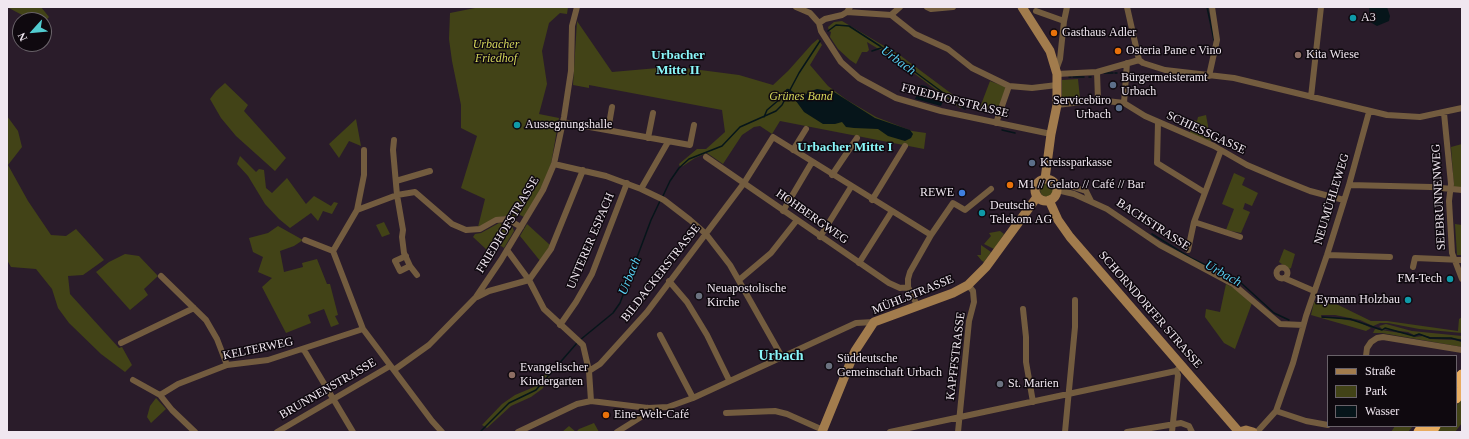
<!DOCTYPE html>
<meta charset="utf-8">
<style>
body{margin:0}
#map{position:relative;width:1469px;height:439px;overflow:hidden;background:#2a1c2a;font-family:Georgia,serif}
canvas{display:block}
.frame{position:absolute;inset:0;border:8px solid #f0e7f0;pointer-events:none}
.legend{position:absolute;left:1327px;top:355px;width:130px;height:72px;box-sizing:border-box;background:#0f090f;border:1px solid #696269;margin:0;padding:5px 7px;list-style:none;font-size:12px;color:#f0e7f0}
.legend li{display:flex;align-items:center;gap:8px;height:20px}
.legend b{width:20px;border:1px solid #696269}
.north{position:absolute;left:12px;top:12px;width:40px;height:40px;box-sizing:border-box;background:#0f090f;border:1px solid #696269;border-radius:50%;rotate:243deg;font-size:11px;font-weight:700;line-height:16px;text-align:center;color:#f0e7f0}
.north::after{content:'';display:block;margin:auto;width:14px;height:18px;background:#52ccd0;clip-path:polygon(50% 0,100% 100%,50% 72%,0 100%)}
</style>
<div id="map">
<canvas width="1469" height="439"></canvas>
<div class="frame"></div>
<ul class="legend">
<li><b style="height:5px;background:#a27c4d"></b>Straße</li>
<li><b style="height:11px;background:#424317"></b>Park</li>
<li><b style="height:11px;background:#06151a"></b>Wasser</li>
</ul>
<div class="north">N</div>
</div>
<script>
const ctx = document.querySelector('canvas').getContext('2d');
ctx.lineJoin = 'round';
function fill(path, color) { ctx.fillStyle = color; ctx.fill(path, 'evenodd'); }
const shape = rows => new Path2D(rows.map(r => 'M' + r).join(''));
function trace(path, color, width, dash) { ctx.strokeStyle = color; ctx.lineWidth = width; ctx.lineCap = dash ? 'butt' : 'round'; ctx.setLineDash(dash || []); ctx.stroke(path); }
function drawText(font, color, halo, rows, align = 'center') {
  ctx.font = font + ' Georgia,serif'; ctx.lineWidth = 3; ctx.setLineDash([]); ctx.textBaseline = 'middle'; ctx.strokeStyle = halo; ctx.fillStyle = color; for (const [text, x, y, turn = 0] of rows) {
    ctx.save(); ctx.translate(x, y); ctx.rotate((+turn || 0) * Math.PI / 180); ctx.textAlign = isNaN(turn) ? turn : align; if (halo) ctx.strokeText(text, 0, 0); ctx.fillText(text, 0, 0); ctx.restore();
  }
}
fill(shape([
 [7,7,41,7,49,17,44,23,44,20,27,20,24,16],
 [480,7,568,7,567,14,560,13,549,23,542,51,547,84,539,114,559,118,550,170,541,191,524,217,518,214,515,220,504,216,478,227,485,199,461,188,477,136,461,128,461,105,452,61,449,39,450,13],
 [577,21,612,72,658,68,685,68,739,75,773,85,788,71,812,44,818,39,822,45,810,65,828,86,847,100,876,117,912,131,926,133,924,149,780,121,772,134,760,126,754,127,742,135,723,164,707,153,695,158,683,166,680,167,679,164,697,149,706,149,725,132,722,110,589,85,589,88,573,85],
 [842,21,901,56,964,103,964,107,960,108,895,59,867,42,869,50,867,52,862,52,856,64,850,60,838,49,830,37,831,32,829,31,828,27,834,22],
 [1078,79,1080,98,1062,101,1062,80],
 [990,81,1006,87,999,114,979,110],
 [225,83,248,105,244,111,286,158,275,171,236,136,221,118,210,99,216,91],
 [1206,115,1211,142,1189,135,1194,120,1197,121,1198,117],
 [7,116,18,131,22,147,8,165,28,201,51,235,66,236,76,229,104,260,83,275,68,276,70,294,119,348,122,347,132,365,125,372,101,354,69,323,58,308,52,289,36,269,11,267,7,260],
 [356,119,361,146,349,141,339,158,329,144],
 [1462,144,1462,188,1454,188,1451,147],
 [240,156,256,172,259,169,264,170,266,188,272,193,287,178,306,204,314,196,331,206,334,202,338,203,332,214,323,211,318,221,311,213,290,228,279,219,265,204,248,176,237,164],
 [1234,173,1245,178,1242,185,1258,193,1252,206,1245,203,1243,209,1250,212,1241,233,1226,230,1234,209,1222,204],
 '1040 190a7 7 0 1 1 14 0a7 7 0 1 1-14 0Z',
 [384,222,390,234,382,237,376,225],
 [499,223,512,226,514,231,504,248,494,241,487,250,473,237,475,234,481,233],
 [527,224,550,245,541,262,520,236],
 [1455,224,1462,225,1462,255,1457,255],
 [278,226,303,240,294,246,280,251,284,272,303,267,302,263,317,259,327,284,330,284,338,315,335,316,339,324,331,327,324,309,308,315,311,323,286,333,262,287,272,278,258,272,263,257,253,252,249,238,268,233],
 [1000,231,1004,234,994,249,984,244,991,236,989,233],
 [981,245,991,252,984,262,982,261,977,255,981,255],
 [1284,249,1295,254,1291,268,1289,269,1279,262],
 [125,254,139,256,158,276,144,289,148,295,130,310,96,272,109,262],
 [1226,284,1237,290,1252,303,1235,349,1224,343,1205,317,1206,309,1220,312],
 [1320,296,1371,321,1387,321,1458,331,1459,319,1462,317,1462,333,1419,329,1388,323,1380,323,1373,326,1360,320,1335,315,1321,315,1322,318,1336,318,1359,322,1371,328,1366,331,1311,315,1314,302,1318,303],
 [1386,324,1412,331,1462,336,1462,339,1430,337,1419,334,1414,335,1408,332,1382,329,1379,326],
 [1375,329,1407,334,1415,337,1423,336,1430,339,1454,340,1462,342,1462,347,1382,333,1373,333],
 [546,373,551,378,542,389,531,397,511,406,487,428,482,425,502,404,515,395,534,387],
 [156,398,166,409,151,423,147,417,150,406],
 [1462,399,1462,423,1455,432,1437,432,1441,426,1456,426,1456,406],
 [594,423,599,432,562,432,569,426,576,432,579,429],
 [1395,426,1413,426,1408,432,1391,432]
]), '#424317');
fill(shape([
 [1369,7,1387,7,1390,16,1389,21,1377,26,1370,22],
 [921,85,926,86,944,99,941,106,915,99],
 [817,89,834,92,875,118,910,130,913,134,911,138,905,141,888,136,878,129,854,128,846,127,842,122,835,124,823,124,804,112,796,101,799,97,802,99,808,92]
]), '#06151a');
trace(shape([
 [1207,7,1214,40],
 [828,31,836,25,849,26,880,46,965,109],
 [872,51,881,48],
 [1104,73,1113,73],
 [1115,73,1117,73],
 [1069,77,1071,77],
 [1073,77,1084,77],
 [1089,77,1091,77],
 [764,117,767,110,787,93],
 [1002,130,1015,133],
 [662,198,670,181,679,168,689,159,722,146,740,127,776,111,782,105,799,73,820,41],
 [1152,234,1191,258,1239,281,1274,313,1289,320],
 [1322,317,1350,319,1382,330,1385,328,1414,336,1419,334,1430,338,1451,338,1462,341],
 [580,340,613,313,620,303,651,220,660,201],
 [480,432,509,403,536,390,577,343]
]), '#06151a', 1.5);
trace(shape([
 [788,92,798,99]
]), '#06151a', 6);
trace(shape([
 [796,7,810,13,819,23,821,31,841,62,859,78,896,98,941,111,1051,134],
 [927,7,931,9,953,7],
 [1127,7,1139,60],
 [1036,11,1064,21,1060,59,1056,70],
 [847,12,891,15,915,34,948,49,972,68,1009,86,996,123],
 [891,15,900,7],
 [1064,21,1067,7],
 [819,23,825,19,842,15,847,12,850,7],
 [1139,60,1143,63,1165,70,1234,78,1387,115,1420,117,1462,108],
 [1097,72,1098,100],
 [1057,74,1097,72,1139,60],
 [1209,76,1217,40,1212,7],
 [1009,86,1032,88,1057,85],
 [1311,97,1321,7],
 [1124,103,1127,63],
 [1057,105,1098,100,1124,103,1145,116,1214,146,1247,165,1280,179,1310,191,1344,200],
 [1444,113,1451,184,1449,201,1452,253,1462,279],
 [562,122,690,145,694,125],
 [1158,122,1157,163,1204,192],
 [608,130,612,107],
 [648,138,653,113],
 [394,140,393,150,397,195,403,230,402,237,404,253,410,266],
 [793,150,806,129],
 [706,157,889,283,900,288,908,287],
 [554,164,606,176,641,189,664,200,690,220,706,234,730,265,782,357],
 [832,175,857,138],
 [396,181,430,171],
 [1055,184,1064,184,1086,191,1091,201],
 [1349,185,1431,187,1462,190],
 [641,189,668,142],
 [1057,190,1074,194,1107,209,1160,245,1233,284,1280,324,1303,325],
 [872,200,905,146],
 [357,210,397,195,415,192,452,224,466,230,480,229,496,220,507,219,521,227],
 [783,211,812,162],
 [1194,222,1240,237],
 [820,237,851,187],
 [305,240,333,251,363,329,432,421,442,432],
 [507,250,529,280,544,309,583,345,589,371,591,401],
 [1188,250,1194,222,1221,150],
 [333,251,357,210,364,175,364,150],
 [1327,255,1390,257],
 [406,256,395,261,400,271,410,266,417,275],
 [859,263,892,211],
 [1413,267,1415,258,1462,260],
 '1276.5 273a5.5 5.5 0 1 1 11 0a5.5 5.5 0 1 1-11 0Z',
 [161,276,206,320,217,339,227,365],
 [1284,278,1314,291],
 [739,280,771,253,797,220],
 [669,281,687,302,707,335,729,380],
 [477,297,489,291,529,280,551,249,583,170],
 [917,305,908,287,908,279,910,272,931,235,953,203,965,210,991,189],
 [1023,309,1026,337,1026,362,1033,402],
 [560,325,576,302,592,274,627,183],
 [660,335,693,398],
 [121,343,194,308],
 [304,350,353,432],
 [1366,356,1367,348,1371,342,1377,338,1383,337,1462,350],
 [394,370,429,345,476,297,501,260,543,190,554,164,564,117,571,71,572,26,577,7],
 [589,371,600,364,647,312,744,183,773,137,931,235],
 [133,380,160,395,172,410,195,432],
 [160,395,178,384,227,365,268,360,363,329],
 [1276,411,1306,421,1328,425],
 [726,413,775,411,787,414,823,430],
 [277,432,390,366],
 [518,432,577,404,591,401,648,408,668,407,693,398,856,323,874,322],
 [617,432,641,417,648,408],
 [890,432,1176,371,1182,365],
 [958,432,969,321,974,302,973,291,968,285],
 [1065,432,1075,327,1075,300],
 [1127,432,1181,423,1189,426,1192,432],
 [1172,432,1178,375,1176,371],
 [1257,432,1276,411,1293,363,1306,316,1327,255,1349,185,1369,112]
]), '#735c3f', 6);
trace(shape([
 [1022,7,1050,51,1057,74,1057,105,1051,134,1045,179],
 '1035 190a11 11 0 1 1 22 0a11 11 0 1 1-22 0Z',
 [1049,200,1058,220,1070,237,1239,432],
 [822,432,855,351,874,322,953,293,968,285,986,267,1037,197],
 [1239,432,1246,430,1253,432]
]), '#a27c4d', 9);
trace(shape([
 [1456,382,1462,375],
 [1456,398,1462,390],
 [1419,432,1423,426],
 [1431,432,1435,426]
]), '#e7ac60', 11);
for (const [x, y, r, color] of [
 [1353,18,4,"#0f9aa8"],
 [1054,33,4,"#e8710a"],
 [1118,51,4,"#e8710a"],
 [1298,55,4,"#8d6e63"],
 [1113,85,4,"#5c6f8a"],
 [1119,108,4,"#5c6f8a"],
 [517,125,4,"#0f9aa8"],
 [1032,163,4,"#5c6f8a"],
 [1010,185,4,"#e8710a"],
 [962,193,4,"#3f7fe0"],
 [982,213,4,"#0f9aa8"],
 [1450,279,4,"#0f9aa8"],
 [699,296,4,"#6b7280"],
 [1408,300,4,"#0f9aa8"],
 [829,366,4,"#6b7280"],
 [512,375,4,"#8d6e63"],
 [1000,384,4,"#6b7280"],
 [606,415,4,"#e8710a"]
]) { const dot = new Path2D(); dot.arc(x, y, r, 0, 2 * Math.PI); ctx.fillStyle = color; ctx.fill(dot); trace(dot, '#0f090f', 1.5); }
drawText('12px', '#f0e7f0', '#0f090f', [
 ["A3",1361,18],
 ["Gasthaus Adler",1062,33],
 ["Osteria Pane e Vino",1126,51],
 ["Kita Wiese",1306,55],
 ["Bürgermeisteramt",1121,78],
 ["Urbach",1121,92],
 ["Servicebüro",1111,101,"right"],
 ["Urbach",1111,115,"right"],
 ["Aussegnungshalle",525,125],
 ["Kreissparkasse",1040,163],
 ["M1 // Gelato // Café // Bar",1018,185],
 ["REWE",954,193,"right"],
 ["Deutsche",990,206],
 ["Telekom AG",990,220],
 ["FM-Tech",1442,279,"right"],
 ["Neuapostolische",707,289],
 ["Kirche",707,303],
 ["Eymann Holzbau",1400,300,"right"],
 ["Süddeutsche",837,359],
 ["Gemeinschaft Urbach",837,373],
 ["Evangelischer",520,368],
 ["Kindergarten",520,382],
 ["St. Marien",1008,384],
 ["Eine-Welt-Café",614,415]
], 'left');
drawText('italic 12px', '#d4d65a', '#0f090f', [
 ["Urbacher",496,45],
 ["Friedhof",496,59],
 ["Grünes Band",801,97]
]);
drawText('12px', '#f0e7f0', '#0f090f', [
 ["FRIEDHOFSTRASSE",955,101,14],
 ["SCHIESSGASSE",1206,133,25],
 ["SEEBRUNNENWEG",1439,197,-93],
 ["NEUMÜHLEWEG",1332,199,-73],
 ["HOHBERGWEG",812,217,35],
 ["FRIEDHOFSTRASSE",508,225,-59],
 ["BACHSTRASSE",1153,225,33],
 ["UNTERER ESPACH",591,241,-67],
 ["BILDACKERSTRASSE",661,273,-52],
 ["MÜHLSTRASSE",913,295,-22],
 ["SCHORNDORFER STRASSE",1150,310,49],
 ["KELTERWEG",258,349,-12],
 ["KAPFFSTRASSE",956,356,-83],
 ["BRUNNENSTRASSE",328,389,-30]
]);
drawText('bold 13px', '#8af6f9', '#0f090f', [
 ["Urbacher",678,56],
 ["Mitte II",678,71],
 ["Urbacher Mitte I",845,148]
]);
drawText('italic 13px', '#58d1f3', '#0f090f', [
 ["Urbach",898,61,36],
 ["Urbach",1223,274,29],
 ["Urbach",630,276,-68]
]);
drawText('bold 14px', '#8af6f9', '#0f090f', [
 ["Urbach",781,356]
]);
</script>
